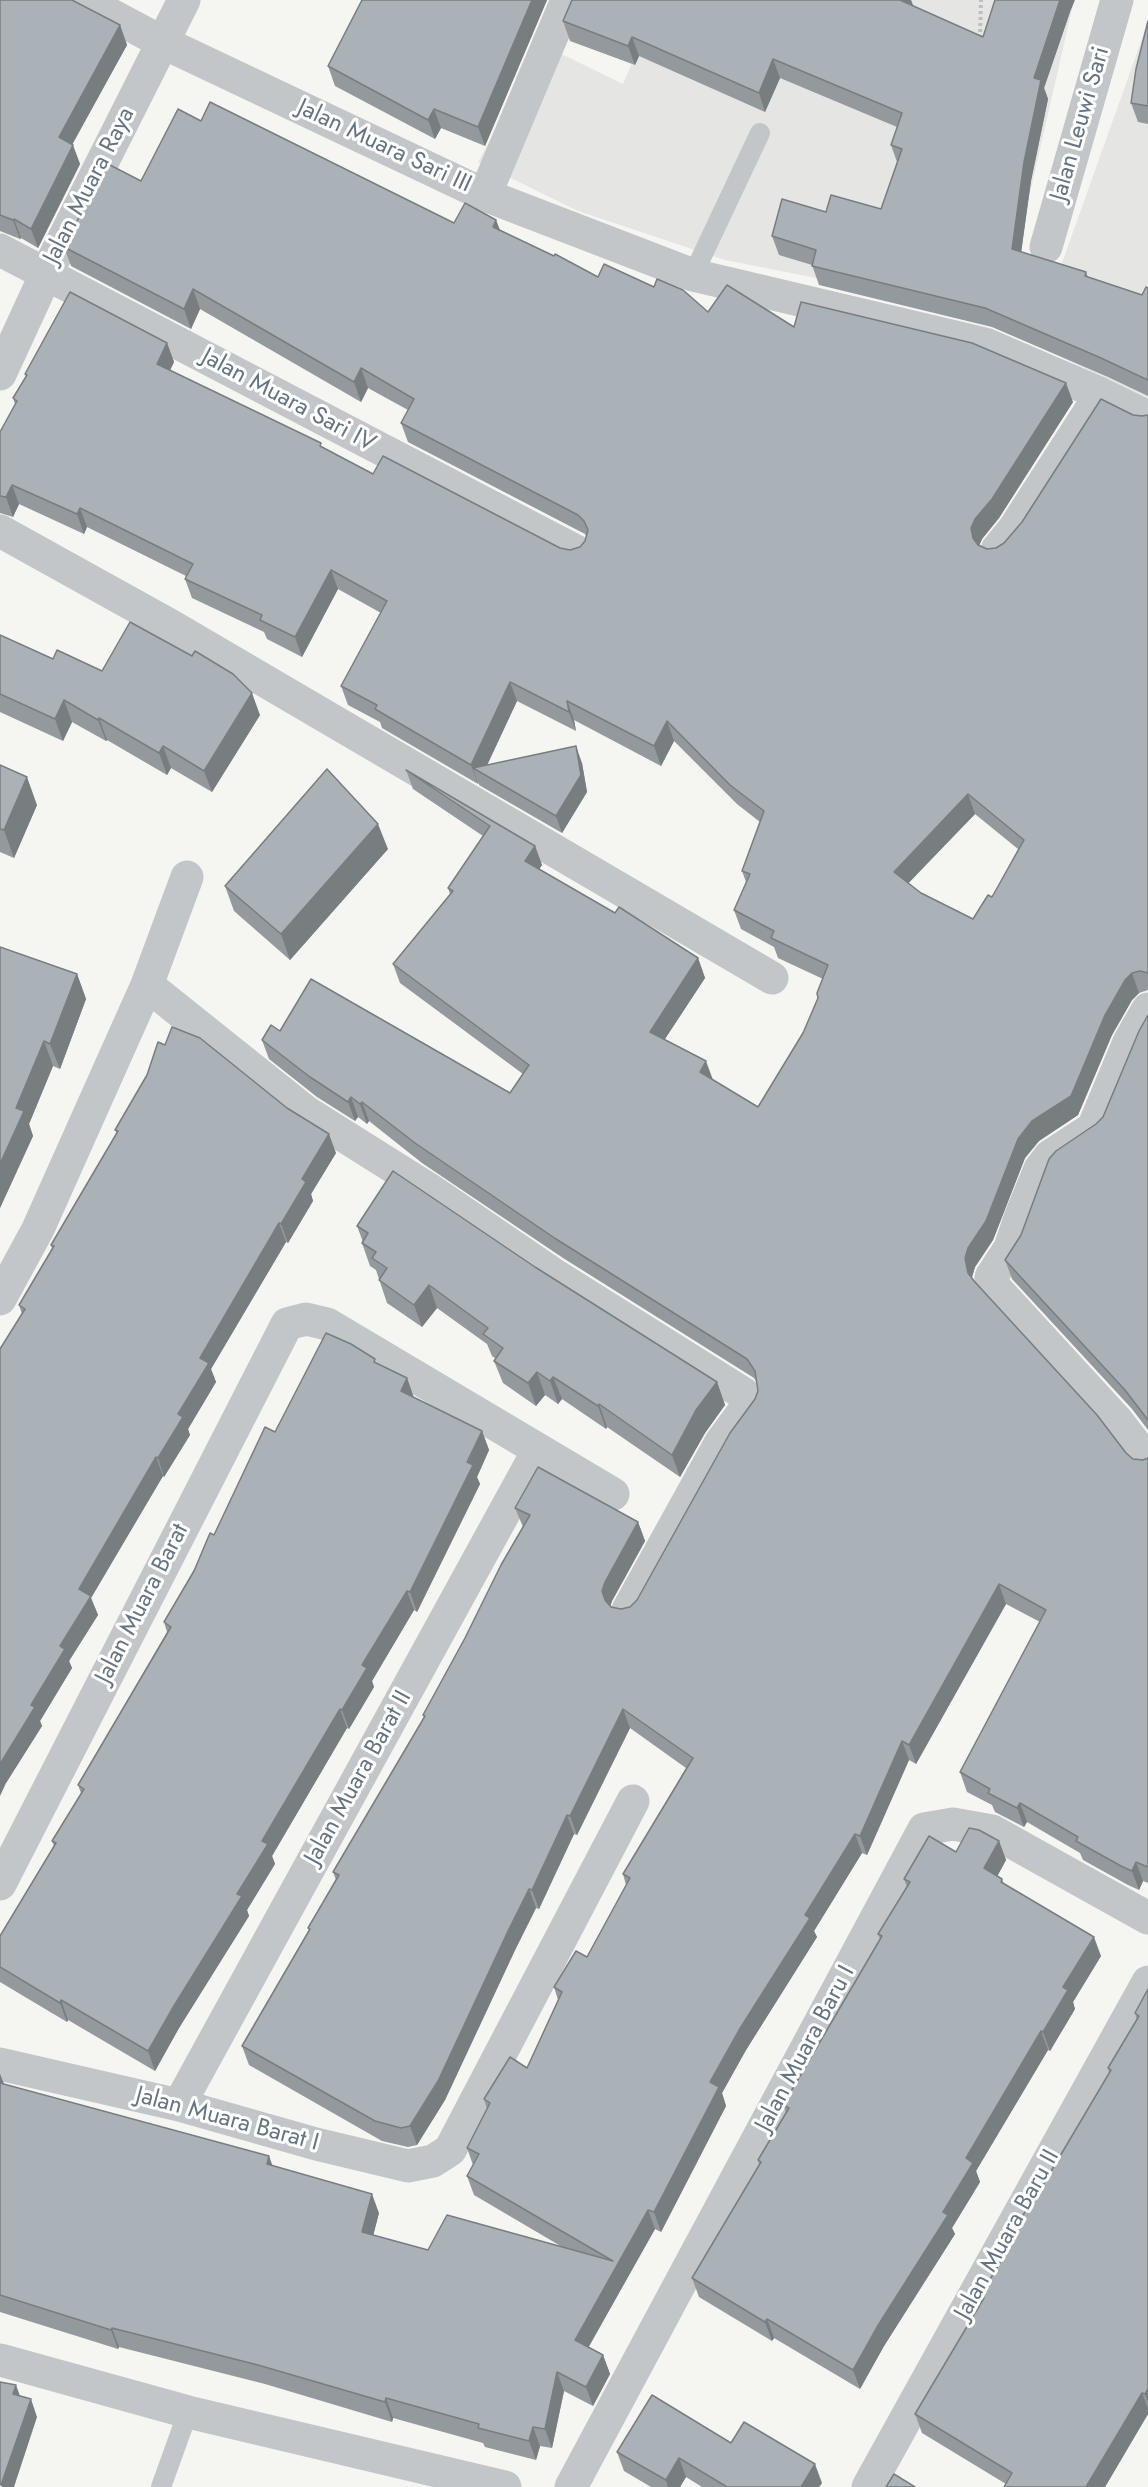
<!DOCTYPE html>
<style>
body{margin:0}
canvas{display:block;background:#f5f5f1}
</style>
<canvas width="1148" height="2487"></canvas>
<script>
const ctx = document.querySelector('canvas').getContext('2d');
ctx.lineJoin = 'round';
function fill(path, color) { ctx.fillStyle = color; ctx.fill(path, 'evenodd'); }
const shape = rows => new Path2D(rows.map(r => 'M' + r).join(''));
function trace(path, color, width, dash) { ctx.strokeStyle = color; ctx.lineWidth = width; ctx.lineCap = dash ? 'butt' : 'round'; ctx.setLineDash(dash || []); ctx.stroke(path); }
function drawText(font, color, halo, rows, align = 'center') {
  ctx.font = font + ' Jost,sans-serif'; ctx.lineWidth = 6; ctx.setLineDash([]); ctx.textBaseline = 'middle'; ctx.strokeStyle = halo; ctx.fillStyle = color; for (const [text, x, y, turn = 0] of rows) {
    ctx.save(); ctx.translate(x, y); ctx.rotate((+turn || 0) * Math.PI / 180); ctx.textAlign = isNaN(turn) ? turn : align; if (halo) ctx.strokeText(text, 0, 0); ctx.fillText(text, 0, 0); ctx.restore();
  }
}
fill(shape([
 [659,0,1074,0,1012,272,1058,274,1148,22,1148,400,958,306,725,260,578,211,478,162,543,45,623,84]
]), '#e5e6e4');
trace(shape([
 [980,38,981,0]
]), '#bcbec0', 4, [3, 3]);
trace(shape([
 [693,275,760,133],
 [161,2487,188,2412]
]), '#c2c6c9', 20);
trace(shape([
 [83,0,162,42,485,195,693,275,985,344,1101,394,1148,417],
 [485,195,567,0],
 [1046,247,1117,0],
 [0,250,576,551],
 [0,374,46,274,184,0],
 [0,531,173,627,772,978],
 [997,550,1014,529,1101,394],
 [147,985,306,1112,430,1190,553,1274,744,1394,747,1407,721,1442,628,1610],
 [1148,1009,1129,1042,1093,1128,1050,1156,1040,1169,1020,1218,1010,1248,991,1277,991,1282,995,1288,1118,1422,1148,1461],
 [0,1299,38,1229,147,985,187,877],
 [0,1884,287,1324,306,1319,327,1324,613,1494],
 [0,2064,179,2105,316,2144,408,2166,433,2161,450,2150,633,1801],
 [179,2105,538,1451],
 [0,2360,188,2412,505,2487],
 [571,2487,924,1829,953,1824,992,1831,1148,1918],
 [868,2487,1148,1982]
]), '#c2c6c9', 33);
fill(shape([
 [0,0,120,25,127,45,72,144,80,164,38,248,21,238,20,239,0,231],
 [547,0,485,146,441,128,435,139,335,86,328,66],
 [572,0,911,0,912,6,983,37,1070,12,1044,88,1048,99,1031,181,1021,252,1086,272,1088,277,1142,295,1148,288,1148,396,1108,377,992,327,819,285,812,265,779,255,772,236,826,212,881,209,897,162,891,145,897,127,780,78,765,112,639,56,635,65,570,41,563,21],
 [1148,21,1148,124,1138,122,1131,103],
 [201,121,454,223,496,220,500,230,598,277,708,312,794,327,1073,402,999,518,982,539,979,546,987,549,996,548,1004,543,1133,415,1142,416,1148,415,1148,990,1139,993,1132,1000,1112,1035,1078,1115,1039,1141,1025,1158,993,1240,975,1267,972,1277,973,1279,1126,1453,1133,1459,1143,1460,1148,1458,1148,1883,1143,1881,1139,1890,1128,1885,1083,1860,1080,1853,1027,1822,1024,1827,995,1812,992,1805,967,1792,960,1772,1040,1622,1006,1604,916,1764,909,1760,867,1855,862,1853,814,1931,817,1937,746,2050,722,2093,726,2106,661,2232,655,2229,588,2347,603,2355,610,2374,593,2406,564,2391,552,2448,540,2446,536,2460,485,2447,483,2443,393,2418,392,2422,265,2384,119,2347,118,2349,0,2312,0,2074,4,2084,273,2166,379,2213,373,2235,428,2250,564,2248,474,2195,467,2176,473,2165,467,2148,487,2109,484,2099,527,2068,558,2000,554,1987,587,1957,626,1885,623,1874,686,1768,630,1728,577,1835,574,1834,539,1909,536,1908,516,1948,445,2100,417,2145,408,2147,382,2141,249,2065,242,2046,309,1930,308,1928,336,1880,333,1872,424,1718,423,1715,465,1638,523,1527,515,1508,638,1522,645,1541,612,1601,610,1606,621,1609,630,1607,637,1600,755,1399,758,1391,757,1383,754,1378,563,1258,422,1163,369,1121,367,1124,358,1117,355,1121,317,1097,269,1059,262,1040,280,1031,510,1093,523,1074,400,983,393,964,450,894,448,888,483,836,413,789,406,770,535,846,542,865,539,869,615,913,698,958,705,978,665,1039,713,1080,758,1107,803,1033,818,998,823,979,778,958,774,947,741,929,734,910,746,882,742,871,760,822,737,804,674,741,661,766,574,720,576,731,517,701,487,765,582,763,587,792,562,833,479,785,479,783,478,784,382,728,380,722,348,705,341,686,381,613,338,589,302,657,267,639,264,632,192,598,185,579,186,576,87,527,84,534,19,504,13,517,0,513,0,432,15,404,13,398,26,377,25,374,167,343,174,362,170,370,373,474,560,548,570,550,580,547,585,541,586,536,585,534,408,442,401,423,408,410,368,388,361,402,200,309,191,329,71,266,64,247,141,181],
 [975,814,1018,849,992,897,973,919,921,893,908,883],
 [0,635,53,659,102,671,260,715,212,792,171,768,167,775,107,740,106,741,72,722,63,741,0,712],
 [0,765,37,805,14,858,0,852],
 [388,849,290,960,234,911,225,886],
 [0,947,77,974,86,999,60,1069,53,1066,29,1124,33,1136,0,1208],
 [1148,1015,1148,1430,1132,1409,1012,1279,1005,1260,1096,1124,1103,1117],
 [115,1130,336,1153,311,1194,313,1201,288,1243,286,1242,211,1369,216,1382,188,1429,190,1435,164,1477,163,1476,91,1598,98,1615,69,1661,72,1668,40,1721,42,1726,6,1783,22,1314,19,1305,52,1249,51,1245,117,1134],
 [357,1226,535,1267,717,1382,725,1405,705,1433,680,1477,607,1427,606,1429,562,1399,558,1404,545,1395,536,1406,503,1383,494,1361,496,1359,492,1356,487,1344,437,1308,422,1327,387,1303,376,1270,370,1266,362,1243,363,1242],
 [377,1363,407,1378,414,1398,482,1431,489,1450,477,1477,480,1484,417,1612,414,1610,372,1681,374,1687,349,1729,347,1728,272,1856,275,1864,247,1910,249,1916,179,2028,155,2071,68,2020,67,2022,0,1982,0,1936,54,1846,52,1841,81,1793,78,1785,167,1632,164,1622,214,1535,275,1432],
 [999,1841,1006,1860,997,1876,1002,1879,1004,1884,1101,1956,1073,2002,1075,2009,1050,2051,1048,2050,976,2171,980,2182,952,2228,955,2234,884,2346,860,2389,774,2338,772,2341,699,2297,692,2278,759,2165,758,2160,786,2113,783,2105,880,1939,878,1934,907,1887,904,1879,956,1852],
 [1148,1989,1148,2414,1105,2487,1004,2487,1006,2484,922,2433,915,2414,982,2301,980,2296,1009,2247,1008,2242,1034,2200,1109,2073,1108,2068,1137,2020,1135,2013],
 [731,2443,822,2483,819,2487,702,2487,686,2477,680,2487,651,2487,624,2471,617,2452]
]), '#93999d');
fill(shape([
 [532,0,547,0,485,146,478,127],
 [900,0,911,0,913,5,907,20],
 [1060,0,1075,0,1070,12,1044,88,1048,99,1031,181,1019,268,1012,249,1034,78],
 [120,25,127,45,66,156,59,137],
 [632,37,639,56,635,65,628,46],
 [773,59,780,78,765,112,759,93],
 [434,109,441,128,435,139,428,120],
 [73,145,80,164,38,248,31,229],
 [14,219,21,238,20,239,13,220],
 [496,220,503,239,493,227],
 [193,289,200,309,191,329,184,309],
 [167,343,174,362,164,383,157,364],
 [361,368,368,388,361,402,354,382],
 [1066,383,1073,402,999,518,982,539,978,548,973,538,971,528,975,519],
 [12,485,19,504,13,517,6,497],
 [80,508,87,527,84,534,77,514],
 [331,570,338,589,302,657,295,637],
 [510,682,517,701,483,774,473,768,478,784,471,765],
 [252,693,260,715,212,792,204,771],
 [64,700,72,722,63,741,55,719],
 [567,701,574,720,576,731,569,712],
 [99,718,107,740,106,741,98,720],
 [667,721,674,741,661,766,654,746],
 [163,746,171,768,167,775,159,753],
 [576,746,582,763,587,792,562,833,556,816],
 [27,777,37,805,14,858,4,830],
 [968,794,975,814,901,891,894,872],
 [378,824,388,849,290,960,281,934],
 [535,846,542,865,532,880,525,861],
 [698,958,705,978,657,1051,650,1032],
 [1132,973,1139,993,1132,1000,1112,1035,1078,1115,1039,1141,1025,1158,993,1240,975,1267,972,1277,975,1292,968,1273,965,1258,968,1248,1018,1139,1125,980],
 [77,974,86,999,60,1069,50,1044],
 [44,1041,53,1066,29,1124,33,1136,0,1208,0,1164,16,1108],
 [706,1061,713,1080,707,1092,700,1072],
 [351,1097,358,1117,355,1121,348,1102],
 [362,1102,369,1121,367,1124,360,1104],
 [329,1134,336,1153,311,1194,313,1201,288,1243,281,1224,302,1179],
 [279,1223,286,1242,211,1369,216,1382,188,1429,190,1435,164,1477,158,1458,178,1414,200,1358],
 [429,1285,437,1308,422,1327,414,1305],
 [537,1372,545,1395,536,1406,528,1383],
 [553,1377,562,1399,558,1404,550,1381],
 [407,1378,414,1398,401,1391],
 [717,1382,725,1405,705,1433,680,1477,672,1455,696,1410],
 [599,1404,607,1427,606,1429,598,1406],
 [482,1431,489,1450,477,1477,480,1484,417,1612,410,1592],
 [156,1457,163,1476,91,1598,98,1615,69,1661,72,1668,40,1721,42,1726,6,1783,0,1796,0,1764,31,1705,60,1646,79,1589],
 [638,1522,645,1541,612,1601,609,1610,605,1600,602,1591,605,1582],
 [999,1584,1006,1604,916,1764,909,1745],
 [407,1591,414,1610,372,1681,374,1687,349,1729,342,1710,362,1665],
 [340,1709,347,1728,272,1856,275,1864,247,1910,249,1916,179,2028,155,2071,148,2051,237,1894,262,1841],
 [623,1709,630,1728,577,1835,570,1816],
 [902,1741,909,1760,867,1855,860,1836],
 [1020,1803,1027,1822,1024,1827,1017,1808],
 [567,1815,574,1834,539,1909,532,1890],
 [855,1834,862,1853,814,1931,817,1937,746,2050,722,2093,726,2106,661,2232,654,2212,710,2082,805,1915],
 [999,1841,1006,1860,991,1888,984,1868],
 [1136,1862,1143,1881,1139,1890,1132,1871],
 [529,1889,536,1908,516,1948,445,2100,417,2145,410,2126],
 [1094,1937,1101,1956,1073,2002,1075,2009,1050,2051,1043,2032,1063,1987],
 [61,2000,68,2020,67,2022,60,2003],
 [1041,2031,1048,2050,976,2171,980,2182,952,2228,955,2234,884,2346,860,2389,853,2370,943,2212,966,2158],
 [0,2074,7,2092,0,2091],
 [269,2156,276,2175,267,2164],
 [372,2194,379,2213,369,2252,362,2232],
 [648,2210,655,2229,582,2359,575,2340],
 [767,2319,774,2338,772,2341,765,2322],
 [112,2328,119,2347,118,2349,111,2330],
 [603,2355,610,2374,593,2406,586,2387],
 [557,2372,564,2391,552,2448,545,2429],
 [16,2385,23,2404,13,2394],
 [1148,2389,1148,2403,1145,2394],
 [1142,2393,1148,2408,1148,2414,1105,2487,1086,2487],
 [386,2398,393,2418,392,2422,385,2402],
 [31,2399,37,2417,14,2487,2,2487,1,2485],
 [533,2427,540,2446,536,2460,529,2441],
 [679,2458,686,2477,680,2487,668,2487,666,2480],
 [815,2464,822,2483,819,2487,801,2487]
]), '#787d80');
const building = shape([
 [0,0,72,0,120,25,59,137,73,145,31,229,14,219,13,220,0,215,0,0],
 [362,0,532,0,478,127,434,109,428,120,328,66,362,0],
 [572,0,900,0,983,37,995,0,1060,0,1034,78,1041,80,1024,162,1012,249,1086,272,1085,276,1142,295,1146,287,1148,288,1148,380,1101,358,985,308,812,266,816,250,772,236,782,199,826,212,831,195,881,209,902,149,891,145,902,113,773,59,759,93,632,37,628,46,563,21,572,0],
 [1148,21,1148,106,1131,103,1136,69,1148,21],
 [210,102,454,223,465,203,496,220,493,227,554,256,555,254,598,277,604,264,654,287,657,279,683,290,708,312,727,285,794,327,801,302,972,343,1066,383,992,499,975,519,971,528,973,538,978,545,987,549,996,548,1004,543,1022,522,1101,399,1133,415,1142,416,1148,415,1148,973,1140,971,1132,973,1125,980,1105,1015,1071,1096,1032,1121,1018,1139,986,1221,968,1248,965,1258,968,1273,974,1281,1097,1415,1126,1453,1133,1459,1143,1460,1148,1458,1148,1867,1136,1862,1132,1871,1121,1866,1076,1841,1078,1837,1020,1803,1017,1808,988,1793,990,1789,960,1772,1046,1610,999,1584,909,1745,902,1741,860,1836,855,1834,805,1915,810,1918,739,2030,710,2082,719,2087,654,2212,648,2210,575,2340,603,2355,586,2387,557,2372,545,2429,533,2427,529,2441,478,2428,479,2424,386,2398,385,2402,258,2365,112,2328,111,2330,0,2295,0,2083,269,2156,267,2164,372,2194,362,2232,428,2250,447,2215,613,2261,467,2176,479,2154,467,2148,490,2103,484,2099,510,2057,527,2068,562,1992,554,1987,576,1951,587,1957,630,1878,623,1874,693,1758,623,1709,570,1816,567,1815,532,1890,529,1889,509,1929,438,2081,410,2126,401,2128,375,2121,242,2046,310,1929,308,1928,339,1875,333,1872,425,1716,423,1715,465,1638,501,1565,530,1515,515,1508,538,1467,638,1522,605,1582,602,1591,605,1600,611,1607,621,1609,630,1607,637,1600,730,1433,755,1399,758,1391,755,1371,747,1359,556,1239,415,1143,362,1102,360,1104,351,1097,348,1102,310,1077,262,1040,271,1025,280,1031,311,979,510,1093,529,1065,393,964,453,891,448,888,490,826,406,770,535,846,525,861,615,913,619,907,698,958,650,1032,706,1061,700,1072,758,1107,803,1033,818,998,817,993,828,965,771,938,774,931,734,910,750,874,742,871,764,811,730,785,667,721,654,746,567,701,569,712,510,682,471,765,375,709,377,705,341,686,387,601,331,570,295,637,260,620,262,615,185,579,193,564,80,508,77,514,12,485,6,497,0,496,0,432,17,401,13,398,27,375,25,374,70,292,167,343,157,364,321,443,320,446,373,474,383,456,560,548,570,550,580,547,585,541,588,530,584,521,578,515,401,423,414,399,361,368,354,382,193,289,184,309,64,247,106,163,141,181,178,109,201,121,210,102],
 [968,794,1024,840,992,897,988,895,973,919,921,893,894,872,968,794],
 [130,622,192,656,195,651,233,674,252,693,204,771,163,746,159,753,99,718,98,720,64,700,55,719,0,694,0,635,53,659,57,650,102,671,130,622],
 [576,746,581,775,556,816,473,768,576,746],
 [0,765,27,777,4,830,0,829,0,765],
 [327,769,378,824,281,934,225,886,327,769],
 [0,947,77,974,50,1044,44,1041,16,1108,24,1111,0,1164,0,947],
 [1148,1015,1148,1420,1125,1390,1005,1260,1021,1235,1049,1159,1056,1151,1096,1124,1103,1117,1139,1031,1148,1015],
 [172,1027,200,1038,287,1108,329,1134,302,1179,306,1182,281,1224,279,1223,200,1358,209,1363,178,1414,183,1417,158,1458,156,1457,79,1589,91,1596,60,1646,65,1649,31,1705,35,1707,0,1764,0,1349,25,1309,19,1305,54,1246,51,1245,118,1131,115,1130,147,1075,158,1042,165,1045,172,1027],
 [393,1171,535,1267,717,1382,696,1410,672,1455,599,1404,598,1406,553,1377,550,1381,537,1372,528,1383,494,1361,503,1348,483,1334,488,1328,429,1285,414,1305,379,1280,387,1268,372,1258,376,1252,362,1243,368,1233,357,1226,393,1171],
 [326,1333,351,1344,375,1359,374,1362,407,1378,401,1391,482,1431,467,1462,473,1465,410,1592,407,1591,362,1665,367,1668,342,1710,340,1709,262,1841,268,1844,237,1894,242,1896,172,2009,148,2051,61,2000,60,2003,0,1967,0,1936,56,1843,52,1841,84,1789,78,1785,171,1627,164,1622,194,1571,210,1533,214,1535,265,1427,275,1432,326,1333],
 [969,1828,979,1830,999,1841,984,1868,1002,1879,1001,1882,1094,1937,1063,1987,1068,1990,1043,2032,1041,2031,966,2158,973,2163,943,2212,948,2215,877,2327,853,2370,767,2319,765,2322,692,2278,761,2162,758,2160,789,2108,783,2105,882,1936,878,1934,910,1882,904,1879,929,1836,956,1852,969,1828],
 [1148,1989,1148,2389,1145,2394,1142,2393,1086,2487,1004,2487,1012,2473,915,2414,984,2298,980,2296,1011,2244,1008,2242,1032,2199,1034,2200,1111,2070,1108,2068,1139,2016,1135,2013,1148,1989],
 [0,2382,16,2385,13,2394,31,2399,1,2485,0,2484,0,2382],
 [652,2395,731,2443,744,2422,815,2464,801,2487,727,2487,679,2458,666,2480,617,2452,652,2395],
 [894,2474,915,2487,886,2487,894,2474]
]);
fill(building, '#abb2b7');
trace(building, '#787d80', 1.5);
drawText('24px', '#647482', '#fff', [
 ["Jalan Leuwi Sari",1081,124,-74],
 ["Jalan Muara Sari III",384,147,25],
 ["Jalan Muara Raya",90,186,-63],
 ["Jalan Muara Sari IV",288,401,28],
 ["Jalan Muara Barat",143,1604,-63],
 ["Jalan Muara Barat II",359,1778,-61],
 ["Jalan Muara Baru I",806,2049,-62],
 ["Jalan Muara Barat I",227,2120,15],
 ["Jalan Muara Baru II",1008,2235,-61]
]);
</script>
